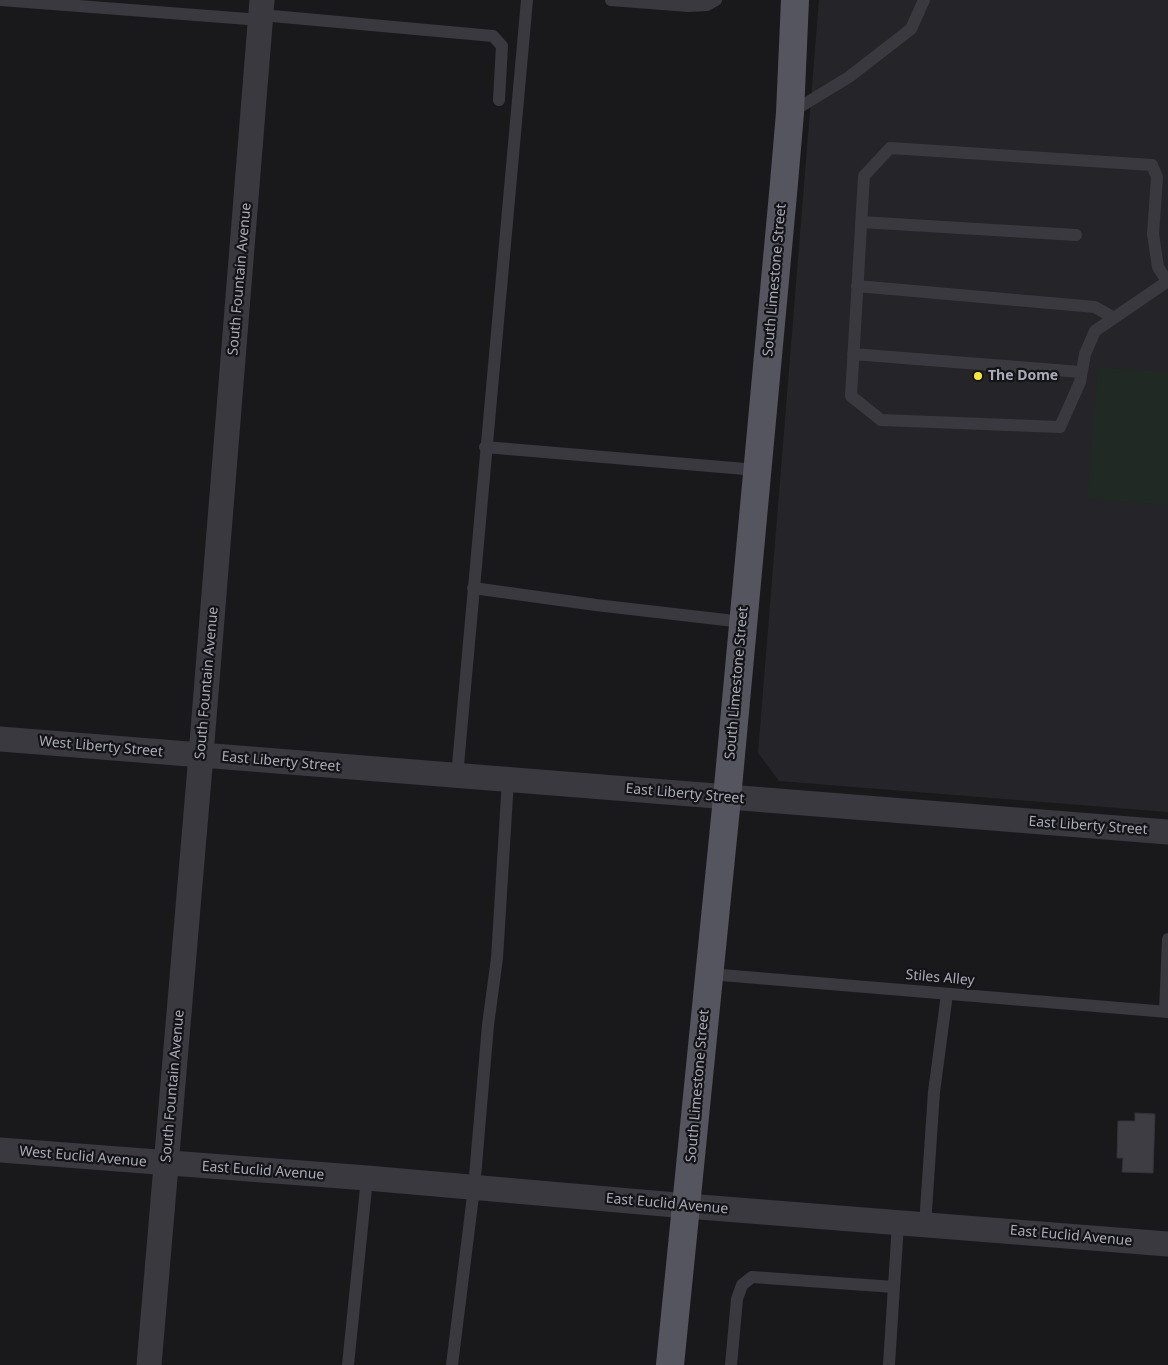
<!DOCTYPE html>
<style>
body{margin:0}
canvas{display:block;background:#19181b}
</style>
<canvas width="1168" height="1365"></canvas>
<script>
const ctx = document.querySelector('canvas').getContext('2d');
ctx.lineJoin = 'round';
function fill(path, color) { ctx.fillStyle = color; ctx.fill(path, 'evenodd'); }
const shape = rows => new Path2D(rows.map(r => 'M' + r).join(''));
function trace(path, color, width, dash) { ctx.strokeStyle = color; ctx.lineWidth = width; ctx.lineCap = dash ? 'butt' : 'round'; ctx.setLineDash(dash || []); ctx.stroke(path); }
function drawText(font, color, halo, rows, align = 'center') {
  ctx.font = font + ' "Noto Sans",sans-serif'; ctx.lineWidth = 4.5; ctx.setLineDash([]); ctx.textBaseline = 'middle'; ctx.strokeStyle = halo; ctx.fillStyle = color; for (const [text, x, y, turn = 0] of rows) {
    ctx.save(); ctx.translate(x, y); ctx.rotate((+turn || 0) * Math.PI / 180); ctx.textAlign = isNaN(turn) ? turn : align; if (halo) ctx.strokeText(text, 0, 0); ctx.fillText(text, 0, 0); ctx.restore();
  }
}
fill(shape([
 [819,0,1168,0,1168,812,779,781,758,753]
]), '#252428');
fill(shape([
 [1098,367,1168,372,1168,505,1087,499]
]), '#202923');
const building = shape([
 [1135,1113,1155,1114,1153,1173,1122,1172,1123,1158,1117,1158,1118,1121,1135,1121,1135,1113]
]);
fill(building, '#3e3d43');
trace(building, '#333237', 1);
trace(shape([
 [0,0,261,20],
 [611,0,688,6,707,5,716,0],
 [261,15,493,36,502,46,499,100],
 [790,113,849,77,911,29,924,0],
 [861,222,1076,235],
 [1167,281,1158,267,1153,234,1157,177,1152,165,890,148,864,176,851,396,881,420,1060,427,1080,382,1085,354,1095,331,1168,281],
 [857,286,1095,307,1114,318],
 [853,354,1081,372],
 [485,447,757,470],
 [473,588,596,605,743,622],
 [457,776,527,0],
 [709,974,1168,1012],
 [1165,1012,1168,939],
 [925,1225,934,1092,947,994],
 [348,1365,367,1178],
 [452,1365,474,1188,488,1025,497,958,508,780],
 [731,1365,737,1299,742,1285,752,1277,894,1287],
 [889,1365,898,1223]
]), '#3a3940', 12);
trace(shape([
 [0,739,1168,832],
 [0,1150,367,1178,687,1206,1168,1244],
 [149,1365,201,755,262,0]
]), '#3a3940', 25);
trace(shape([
 [670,1365,727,798,784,183,790,113,795,0]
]), '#55555f', 28);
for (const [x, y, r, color] of [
 [978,376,5,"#fee92d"]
]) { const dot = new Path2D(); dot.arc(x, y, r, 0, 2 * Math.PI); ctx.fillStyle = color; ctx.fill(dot); trace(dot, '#141316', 2); }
drawText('14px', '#aaabbb', '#141316', [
 ["South Fountain Avenue",240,279,-85],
 ["South Limestone Street",775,280,-85],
 ["South Fountain Avenue",207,683,-85],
 ["South Limestone Street",737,683,-85],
 ["West Liberty Street",101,747,5],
 ["East Liberty Street",281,762,5],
 ["East Liberty Street",685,794,5],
 ["East Liberty Street",1088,826,4],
 ["Stiles Alley",940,978,5],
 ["South Fountain Avenue",173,1086,-85],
 ["South Limestone Street",698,1086,-85],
 ["West Euclid Avenue",83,1157,5],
 ["East Euclid Avenue",263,1171,4],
 ["East Euclid Avenue",667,1204,5],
 ["East Euclid Avenue",1071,1236,5]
]);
drawText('bold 14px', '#aaabbb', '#141316', [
 ["The Dome",988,376]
], 'left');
</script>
